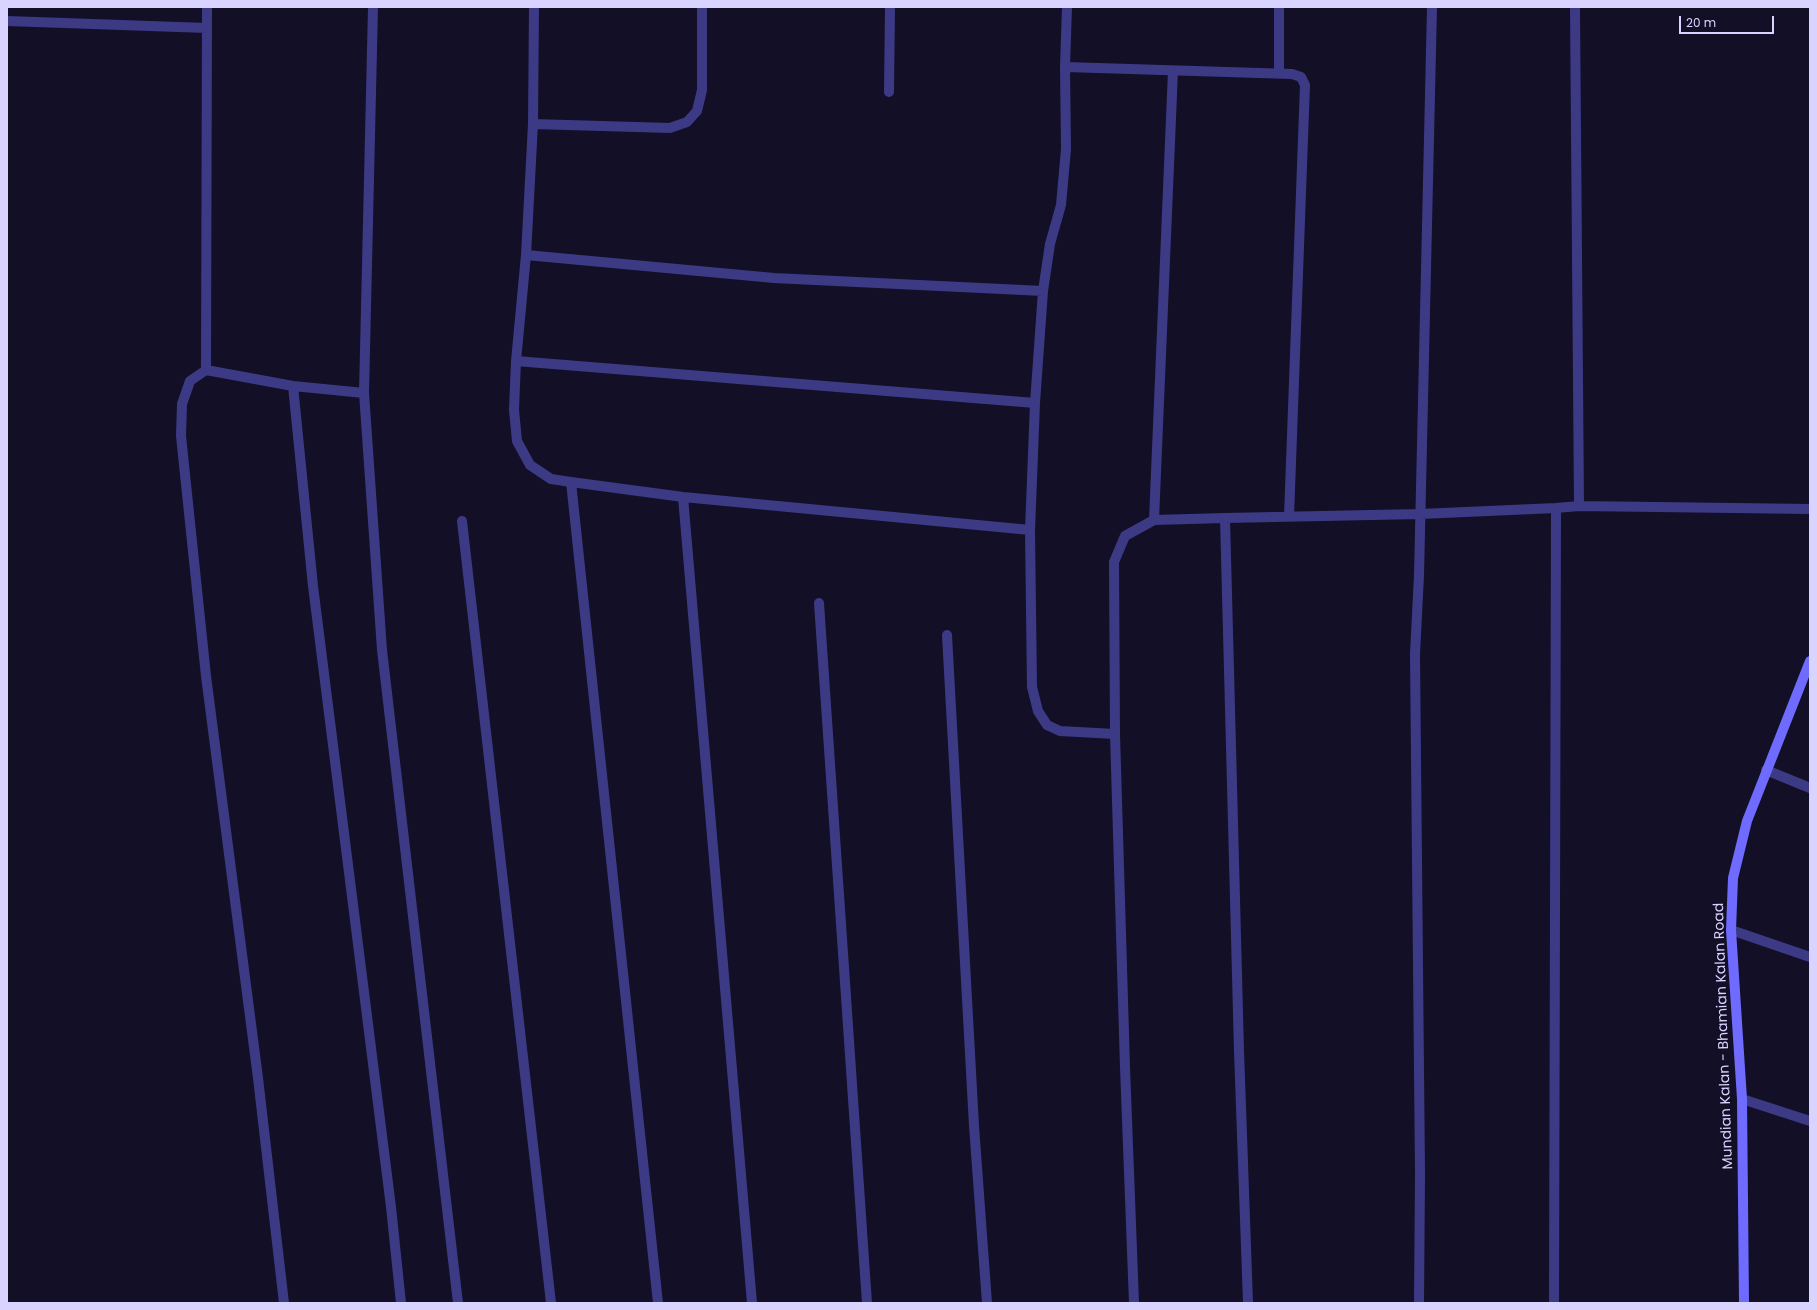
<!DOCTYPE html>
<style>
body{margin:0}
#map{position:relative;width:1817px;height:1310px;overflow:hidden;background:#130f26;font-family:Poppins,sans-serif}
canvas{display:block}
.frame{position:absolute;inset:0;border:8px solid #d9d4ff;pointer-events:none}
.scale{position:absolute;left:1679px;top:16px;width:95px;height:18px;box-sizing:border-box;border:2px solid #d9d4ff;border-top:0;padding-left:5px;font-size:12px;line-height:14px;white-space:nowrap;color:#d9d4ff;-webkit-text-stroke:3px #130f26;paint-order:stroke}
</style>
<div id="map">
<canvas width="1817" height="1310"></canvas>
<div class="frame"></div>
<div class="scale">20 m</div>
</div>
<script>
const ctx = document.querySelector('canvas').getContext('2d');
ctx.lineJoin = 'round';
const shape = rows => new Path2D(rows.map(r => 'M' + r).join(''));
function trace(path, color, width, dash) { ctx.strokeStyle = color; ctx.lineWidth = width; ctx.lineCap = dash ? 'butt' : 'round'; ctx.setLineDash(dash || []); ctx.stroke(path); }
function drawText(font, color, halo, rows, align = 'center') {
  ctx.font = font + ' Poppins,sans-serif'; ctx.lineWidth = 3; ctx.setLineDash([]); ctx.textBaseline = 'middle'; ctx.strokeStyle = halo; ctx.fillStyle = color; for (const [text, x, y, turn = 0] of rows) {
    ctx.save(); ctx.translate(x, y); ctx.rotate((+turn || 0) * Math.PI / 180); ctx.textAlign = isNaN(turn) ? turn : align; if (halo) ctx.strokeText(text, 0, 0); ctx.fillText(text, 0, 0); ctx.restore();
  }
}
trace(shape([
 [207,7,206,370,190,381,182,404,181,436,206,676,258,1078,284,1303],
 [534,7,533,124,526,255,516,361,514,410,517,441,530,465,551,479,571,482,683,497,1030,530],
 [1067,7,1065,67,1292,74,1301,77,1305,85,1289,516],
 [1575,7,1579,506],
 [7,21,207,28],
 [1065,67,1066,149,1061,205,1050,244,1043,291,1035,403,1030,530,1032,687,1038,711,1047,725,1060,731,1115,734],
 [1279,74,1279,7],
 [889,92,890,7],
 [533,124,670,128,687,122,697,111,702,90,702,7],
 [526,255,774,278,1043,291],
 [516,361,1035,403],
 [206,370,293,386,364,393,373,7],
 [293,386,313,586,391,1207,401,1303],
 [364,393,382,650,458,1303],
 [571,482,658,1303],
 [683,497,752,1303],
 [1154,520,1173,71],
 [462,521,551,1303],
 [819,603,867,1303],
 [947,635,974,1126,987,1303],
 [1766,770,1810,788],
 [1731,930,1810,957],
 [1742,1099,1810,1121],
 [1134,1303,1125,1067,1115,734,1114,562,1125,536,1154,520,1225,518],
 [1248,1303,1239,1051,1225,518,1420,514,1556,508,1579,506,1810,509],
 [1419,1303,1420,1174,1415,654,1419,575,1432,7],
 [1554,1303,1556,508]
]), '#3d3a85', 10);
trace(shape([
 [1744,1303,1742,1099,1731,930,1733,878,1747,821,1810,661]
]), '#6f6bff', 10);
drawText('14px', '#d9d4ff', '#130f26', [
 ["Mundian Kalan - Bhamian Kalan Road",1724,1036,-92]
]);
</script>
